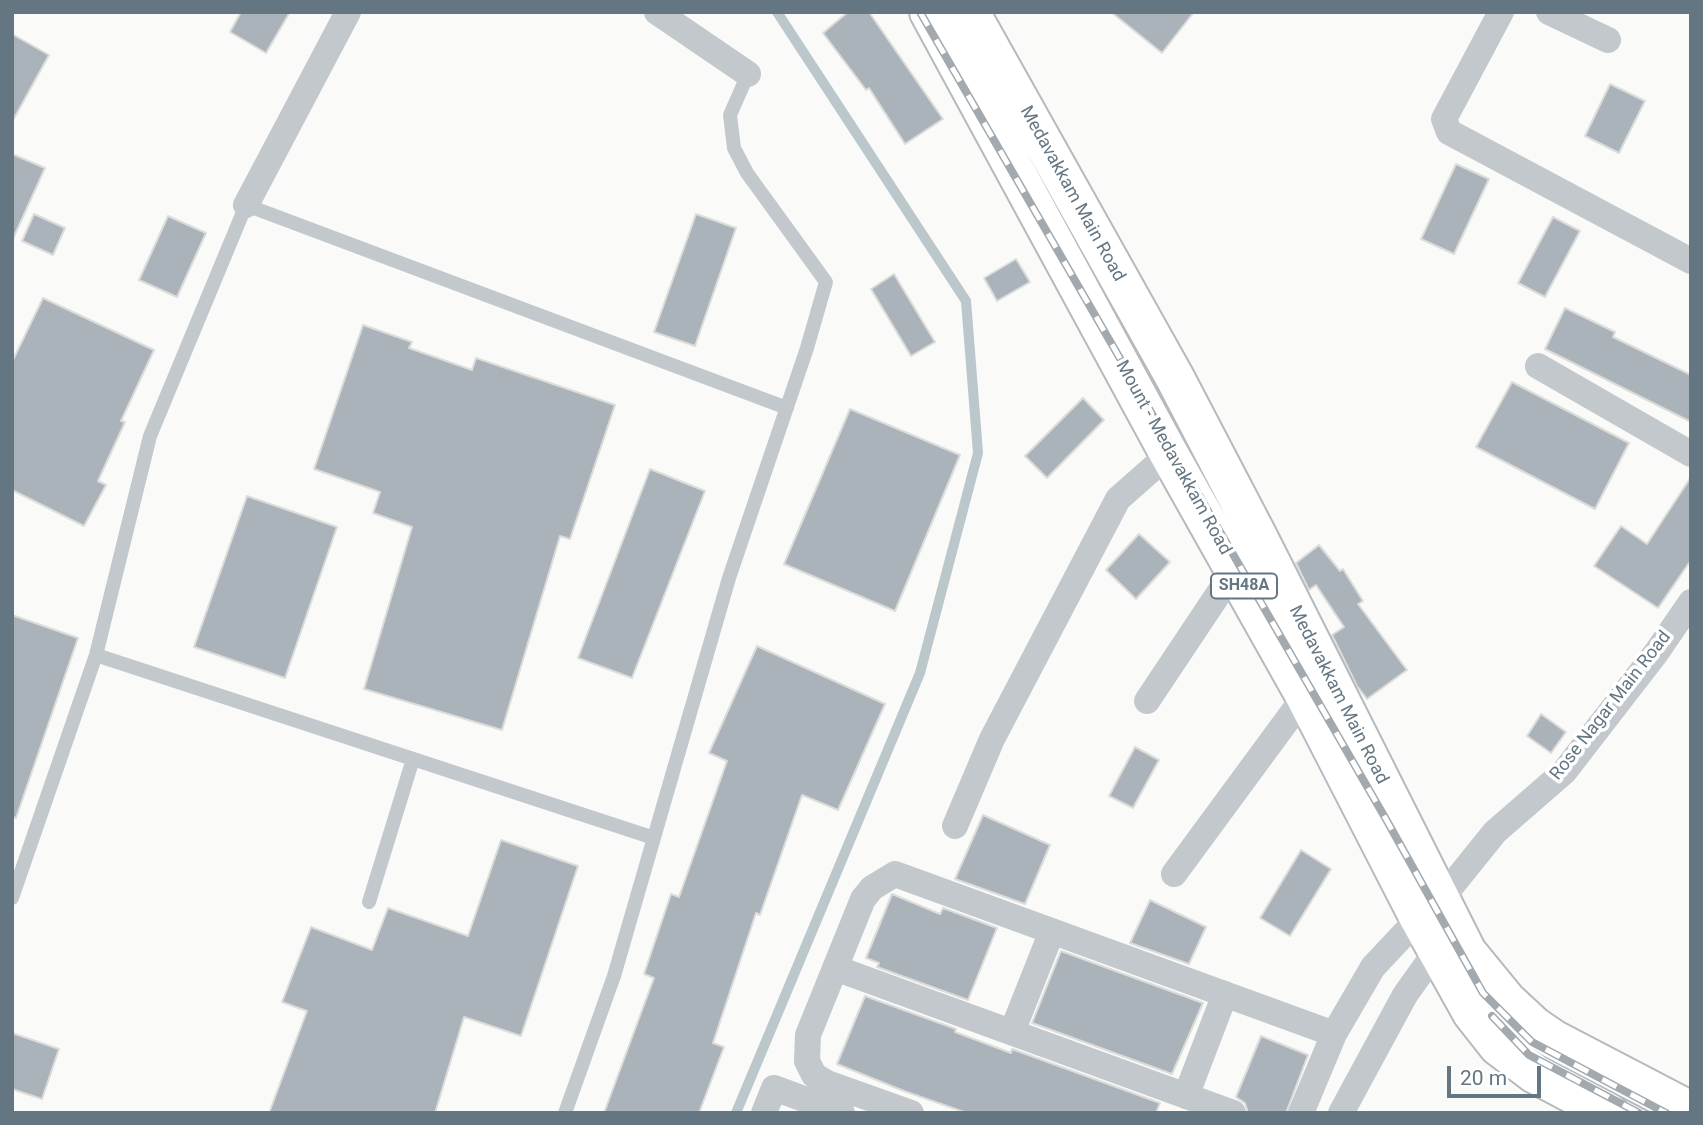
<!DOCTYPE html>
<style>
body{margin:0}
#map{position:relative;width:1703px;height:1125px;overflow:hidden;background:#fafaf8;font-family:Roboto,sans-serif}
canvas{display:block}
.frame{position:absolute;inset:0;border:14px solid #657683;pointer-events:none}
.scale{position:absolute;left:1447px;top:1066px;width:94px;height:32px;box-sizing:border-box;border:4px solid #657683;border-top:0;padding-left:9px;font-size:21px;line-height:24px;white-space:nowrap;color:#657683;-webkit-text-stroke:5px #fff;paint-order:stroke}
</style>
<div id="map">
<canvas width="1703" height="1125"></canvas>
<div class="frame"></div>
<div class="scale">20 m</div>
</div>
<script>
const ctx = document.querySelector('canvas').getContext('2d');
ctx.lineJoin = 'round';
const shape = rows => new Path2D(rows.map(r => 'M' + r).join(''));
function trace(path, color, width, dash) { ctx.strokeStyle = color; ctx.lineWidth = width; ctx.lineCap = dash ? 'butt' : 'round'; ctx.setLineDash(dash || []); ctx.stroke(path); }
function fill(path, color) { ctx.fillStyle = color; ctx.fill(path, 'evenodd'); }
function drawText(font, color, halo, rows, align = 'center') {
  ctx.font = font + ' Roboto,sans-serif'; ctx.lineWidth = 7; ctx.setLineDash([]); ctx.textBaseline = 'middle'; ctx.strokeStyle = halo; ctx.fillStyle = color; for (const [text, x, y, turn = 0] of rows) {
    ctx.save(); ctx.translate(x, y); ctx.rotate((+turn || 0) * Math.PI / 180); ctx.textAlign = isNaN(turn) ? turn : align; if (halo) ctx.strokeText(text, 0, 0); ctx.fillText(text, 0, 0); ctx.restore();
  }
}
trace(shape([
 [736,1113,920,673,978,453,966,301,777,12]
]), '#bbc7cb', 10);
const building = shape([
 [241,12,290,12,266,53,230,32,241,12],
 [848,12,869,12,943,119,905,144,869,88,866,90,823,33,848,12],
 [1111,12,1194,12,1162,53,1111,12],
 [12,34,49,55,12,122,12,34],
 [1610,84,1645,101,1619,153,1585,136,1610,84],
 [12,154,45,168,12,241,12,154],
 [1456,164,1489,179,1454,254,1421,239,1456,164],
 [34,214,65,228,53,255,22,241,34,214],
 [696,214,736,228,695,346,654,332,696,214],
 [168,216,206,233,177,297,139,280,168,216],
 [1553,217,1580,231,1545,297,1518,283,1553,217],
 [1016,259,1030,282,997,301,984,278,1016,259],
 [894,274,935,342,911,356,871,289,894,274],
 [43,298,154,350,121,421,125,422,98,481,106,485,84,526,12,490,12,362,43,298],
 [1565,308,1615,332,1613,337,1691,375,1691,422,1545,349,1565,308],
 [363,325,412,342,409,348,472,370,476,358,615,405,570,539,560,536,502,730,364,689,412,527,373,513,380,492,314,469,363,325],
 [1512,382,1629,443,1595,509,1476,447,1512,382],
 [1083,398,1104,420,1047,478,1025,456,1083,398],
 [850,409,960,455,895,611,784,564,850,409],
 [650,469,705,491,632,678,578,658,650,469],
 [1691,477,1691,560,1658,608,1594,566,1621,526,1647,544,1691,477],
 [247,496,337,527,285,678,194,647,247,496],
 [1139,534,1170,562,1136,599,1106,570,1139,534],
 [1319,545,1340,571,1343,569,1363,601,1358,604,1407,670,1367,699,1357,686,1332,635,1344,627,1316,585,1309,590,1296,563,1319,545],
 [12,615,78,638,16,818,12,817,12,615],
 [757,646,885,704,838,810,802,795,760,915,756,913,713,1043,724,1047,699,1113,604,1113,654,978,644,974,671,894,679,897,727,761,709,753,757,646],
 [1541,714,1566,732,1551,753,1527,736,1541,714],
 [1135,747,1159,760,1133,808,1109,796,1135,747],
 [983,815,1050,845,1025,904,955,879,983,815],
 [501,840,578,866,521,1036,464,1017,435,1113,269,1113,307,1011,282,1002,311,927,372,950,388,908,468,936,501,840],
 [1301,850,1331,869,1290,936,1260,918,1301,850],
 [892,894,940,914,943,908,997,928,968,1000,877,967,879,963,866,958,892,894],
 [1150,900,1206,927,1189,964,1130,943,1150,900],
 [1061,951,1203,1003,1172,1074,1032,1023,1061,951],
 [865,996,956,1029,955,1032,1011,1053,1012,1049,1160,1103,1156,1113,967,1113,904,1091,837,1064,865,996],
 [12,1033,59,1049,42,1099,12,1089,12,1033],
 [1261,1036,1308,1055,1286,1113,1248,1113,1245,1103,1236,1097,1261,1036]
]);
fill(building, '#aab3b9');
trace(building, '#dcdcda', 2);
const primary = shape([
 [929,12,1169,454,1305,696,1419,918,1472,1013,1498,1046,1535,1074,1609,1113],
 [970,12,1175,378,1258,537,1467,952,1507,1001,1534,1026,1553,1039,1691,1111]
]);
trace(primary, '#b5babe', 42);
trace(shape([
 [96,655,654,838],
 [12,898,96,655,150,436,246,205,787,408],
 [369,902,413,759],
 [565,1113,614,976,729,578,807,348,826,282,747,173,734,148,730,115,748,74]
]), '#c3c8cc', 14);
trace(shape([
 [657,12,748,74],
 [1501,12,1444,119,1449,132,1691,261],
 [1549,12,1608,40],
 [246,205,348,12],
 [1538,366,1691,454],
 [1147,701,1235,569],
 [955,826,992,739,1118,499,1169,454],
 [1174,874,1305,696],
 [835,968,1233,1113],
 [1012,1032,1052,931],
 [1186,1096,1225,994],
 [764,1113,774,1088,842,1113],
 [911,1113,827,1083,814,1075,807,1061,808,1035,863,899,872,888,895,874,1334,1034],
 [1301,1113,1334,1034,1373,967,1419,918,1441,899,1495,832,1564,772,1656,653,1691,602],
 [1341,1113,1405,995,1437,950]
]), '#c3c8cc', 26);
trace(primary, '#fff', 38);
const rail = shape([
 [920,12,1387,821,1483,993,1532,1042,1666,1113],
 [1492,1016,1529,1055,1639,1113]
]);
trace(rail, '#a2aab0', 8);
trace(rail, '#fff', 5, [16]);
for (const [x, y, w] of [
 [1244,586,66]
]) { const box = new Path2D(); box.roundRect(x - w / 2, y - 12.5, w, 25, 5); ctx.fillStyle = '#fff'; ctx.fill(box); trace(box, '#657683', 2); }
drawText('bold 16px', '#657683', null, [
 ["SH48A",1244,586]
]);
drawText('18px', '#657683', '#fff', [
 ["Medavakkam Main Road",1072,194,61],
 ["Mount - Medavakkam Road",1173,458,61],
 ["Medavakkam Main Road",1338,695,63],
 ["Rose Nagar Main Road",1611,706,-52]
]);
</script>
